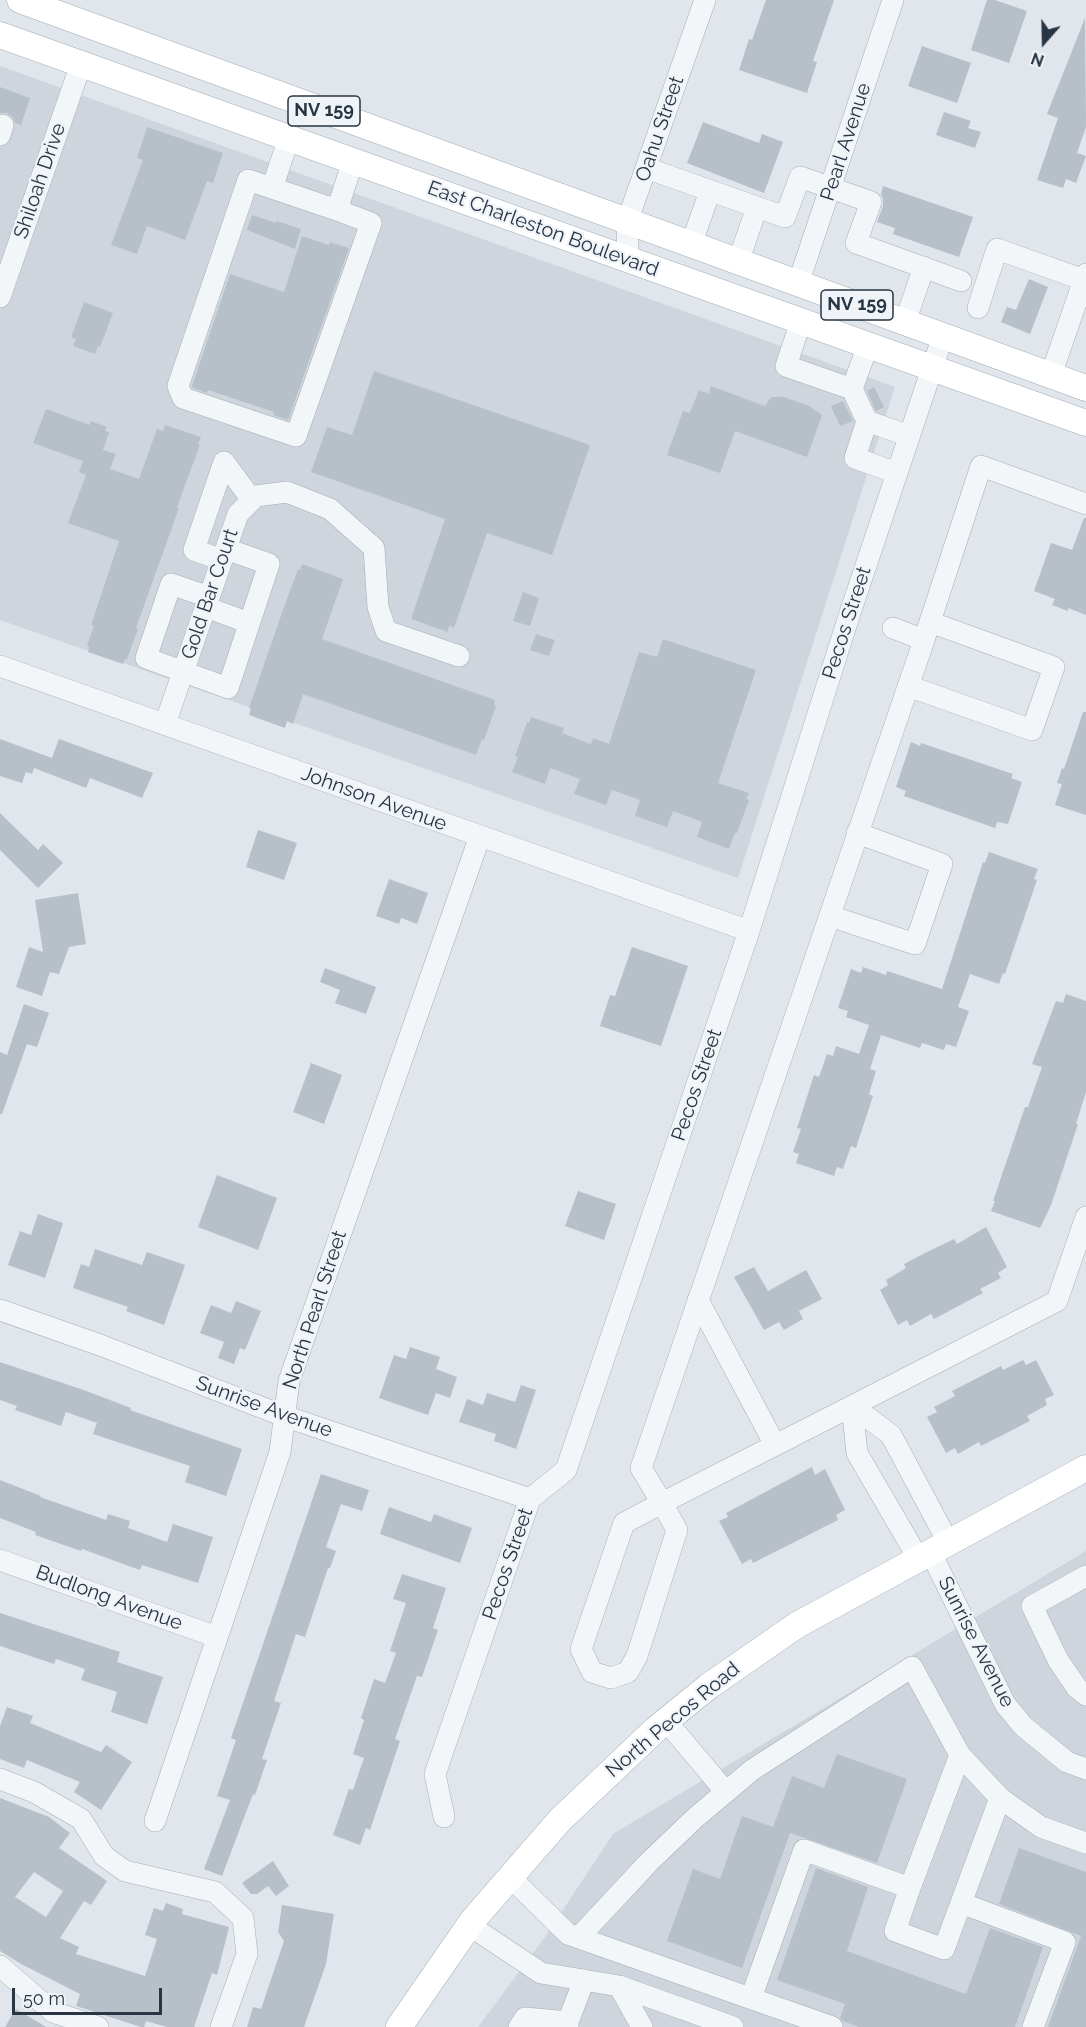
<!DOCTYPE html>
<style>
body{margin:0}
#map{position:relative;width:1086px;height:2027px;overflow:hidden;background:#e0e6eb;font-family:Raleway,sans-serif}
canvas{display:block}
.north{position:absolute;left:1014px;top:12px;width:60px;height:60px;-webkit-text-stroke:4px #f0f4f8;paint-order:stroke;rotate:200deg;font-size:16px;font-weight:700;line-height:24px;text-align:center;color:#273544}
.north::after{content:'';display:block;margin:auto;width:21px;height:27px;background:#273544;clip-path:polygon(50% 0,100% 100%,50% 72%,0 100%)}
.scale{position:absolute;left:12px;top:1988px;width:150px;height:27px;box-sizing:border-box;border:3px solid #273544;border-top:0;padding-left:8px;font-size:18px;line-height:21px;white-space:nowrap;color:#273544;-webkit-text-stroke:4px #f0f4f8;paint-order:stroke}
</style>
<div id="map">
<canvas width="1086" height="2027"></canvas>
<div class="north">N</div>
<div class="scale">50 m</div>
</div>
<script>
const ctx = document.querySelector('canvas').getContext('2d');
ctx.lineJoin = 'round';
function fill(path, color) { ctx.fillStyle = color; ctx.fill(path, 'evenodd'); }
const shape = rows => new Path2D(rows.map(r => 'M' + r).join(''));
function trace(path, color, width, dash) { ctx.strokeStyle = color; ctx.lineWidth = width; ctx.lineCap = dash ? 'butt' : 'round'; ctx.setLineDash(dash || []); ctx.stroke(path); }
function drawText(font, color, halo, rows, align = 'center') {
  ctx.font = font + ' Raleway,sans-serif'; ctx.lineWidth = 4.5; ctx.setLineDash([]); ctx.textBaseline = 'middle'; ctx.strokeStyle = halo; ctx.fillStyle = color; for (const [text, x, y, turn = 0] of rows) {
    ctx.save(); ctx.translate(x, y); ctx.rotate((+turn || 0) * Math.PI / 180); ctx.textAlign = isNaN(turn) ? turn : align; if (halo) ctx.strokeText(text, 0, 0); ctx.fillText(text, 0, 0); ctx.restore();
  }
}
fill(shape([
 [0,66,895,387,738,878,0,620],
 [1086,1551,1086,2027,478,2027,545,1937,613,1834]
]), '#ced5dd');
fill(shape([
 [766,0,834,0,813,61,817,62,807,93,739,70,749,39,752,40],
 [987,0,995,0,1027,11,1009,63,971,50],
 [1085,18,1086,127,1077,153,1086,156,1076,183,1066,179,1063,188,1037,180,1058,118,1047,114],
 [922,46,971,63,957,103,908,86],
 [0,87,30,98,21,125,15,123,13,117,7,113,0,113],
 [944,112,971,121,968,128,981,132,975,148,936,135],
 [703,122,759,143,762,134,783,142,764,193,687,163],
 [147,127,223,153,213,183,207,181,185,240,147,226,137,254,111,245,143,160,137,158],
 [883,186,973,217,959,257,893,234,895,228,877,222,883,206,883,199,881,194],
 [252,215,276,223,277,221,301,229,295,249,247,230],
 [302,236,329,245,330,242,349,248,288,420,273,415,274,412,208,390,207,393,193,388,192,386,230,274,284,292],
 [1029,279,1048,287,1030,334,1001,322,1007,307,1016,310],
 [84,302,113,313,100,347,98,346,95,354,73,346,76,339,71,337],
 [374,371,590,445,552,555,487,533,454,628,449,626,448,632,411,619,445,519,311,472,327,427,352,435],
 [711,386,765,406,771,397,784,397,809,406,822,415,807,457,735,431,720,473,667,455,683,411,690,413,699,390,709,394],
 [874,387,884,407,876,411,867,391],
 [843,401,853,421,840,426,831,406],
 [46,409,90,425,91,421,107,427,105,431,109,432,103,450,116,454,110,469,139,479,157,429,163,431,165,425,201,437,198,444,200,445,177,507,179,508,136,628,138,629,127,659,125,659,123,664,88,652,89,646,87,645,94,626,91,625,119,541,68,523,86,475,79,472,83,461,33,443],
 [1084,518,1086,518,1086,615,1068,608,1068,611,1052,605,1055,599,1034,591,1051,543,1072,550],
 [302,564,343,579,322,639,495,700,494,705,496,706,484,740,482,739,476,755,303,694,293,724,287,721,285,728,249,715,251,708,249,708,284,607,298,569,300,570],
 [523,592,539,598,530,626,513,621],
 [536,634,555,640,549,656,530,650],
 [663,639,756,670,718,783,749,793,746,799,749,800,737,833,735,833,729,849,697,837,702,822,673,811,667,827,635,816,640,800,612,790,606,805,574,794,580,779,550,768,545,784,512,772,518,757,515,756,527,722,529,723,531,717,564,728,562,733,591,744,593,738,609,744,639,652,657,657],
 [1083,712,1086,712,1086,815,1055,805,1062,784,1057,783,1062,768,1064,769],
 [0,739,52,758,59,739,153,773,142,798,90,778,86,788,34,768,32,774,26,772,22,783,0,776],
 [911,742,920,746,921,743,1013,774,1011,778,1022,782,1008,824,997,822,995,828,904,796,906,791,896,787],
 [0,813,38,850,43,844,63,863,38,888,0,850],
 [258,830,297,843,284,880,246,867],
 [989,852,1038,869,1034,879,1037,880,1005,974,1003,973,999,984,970,974,958,1007,969,1011,956,1047,946,1044,944,1050,922,1043,920,1048,881,1035,870,1069,876,1071,869,1094,873,1096,856,1148,851,1146,843,1169,837,1167,834,1176,796,1163,799,1154,793,1152,801,1129,797,1128,814,1075,819,1077,827,1054,833,1056,836,1046,859,1054,869,1025,846,1017,848,1011,838,1008,851,969,861,973,863,967,886,975,887,971,942,989,983,862,985,863],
 [389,879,428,893,417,924,401,918,399,924,376,916],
 [78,893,86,944,69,947,59,974,50,972,42,996,16,987,29,947,43,952,35,900],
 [632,947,688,966,661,1046,600,1026,610,995,615,996],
 [325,968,376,987,366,1014,335,1003,340,990,320,982],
 [1066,994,1086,1001,1086,1092,1076,1124,1078,1124,1051,1205,1040,1228,991,1211,995,1201,993,1201,1025,1107,1028,1107,1042,1067,1032,1064,1056,1001,1063,1003],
 [24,1004,49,1013,37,1047,27,1044,2,1114,0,1114,0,1052,7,1055],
 [311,1063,342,1075,324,1124,293,1112],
 [217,1175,277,1198,258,1250,198,1227],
 [578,1191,616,1204,604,1240,565,1226],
 [38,1214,63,1223,45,1278,8,1265,20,1231,31,1235],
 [986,1227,1007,1267,998,1273,1001,1278,980,1289,983,1293,934,1319,931,1314,910,1326,907,1320,898,1325,880,1290,888,1285,886,1280,906,1268,904,1264,925,1253,954,1239,957,1244],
 [95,1249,142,1265,147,1252,185,1265,164,1325,126,1311,128,1307,73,1288,81,1264,89,1267],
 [754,1267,768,1291,806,1270,822,1299,799,1311,803,1319,784,1330,779,1322,764,1330,734,1277],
 [236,1301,261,1311,245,1350,240,1348,234,1364,218,1358,224,1342,200,1333,211,1305,231,1313],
 [410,1347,440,1357,436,1369,457,1377,450,1398,436,1393,428,1415,379,1398,394,1355,406,1359],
 [1023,1360,1026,1365,1036,1360,1054,1395,1045,1399,1047,1405,1027,1416,1030,1421,981,1446,979,1442,958,1454,955,1448,946,1453,927,1417,937,1412,934,1407,955,1396,952,1391,1001,1366,1003,1370],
 [0,1362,81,1389,131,1408,130,1410,242,1449,226,1496,185,1482,190,1466,93,1434,97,1423,66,1412,61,1426,15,1410,17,1406,0,1400],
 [521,1385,536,1390,516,1449,494,1441,496,1434,459,1422,467,1399,483,1405,487,1393,515,1402],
 [812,1467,815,1475,825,1469,845,1510,836,1515,838,1520,753,1563,751,1559,742,1564,719,1521,728,1517,726,1513],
 [321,1474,369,1490,362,1511,341,1504,326,1547,336,1551,330,1568,328,1568,305,1637,296,1634,274,1701,281,1703,262,1759,267,1760,255,1795,253,1794,222,1876,204,1869,230,1800,217,1796,236,1740,231,1738],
 [0,1480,41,1496,40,1497,106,1520,108,1514,130,1521,128,1528,167,1542,173,1524,213,1537,198,1583,142,1565,140,1570,82,1549,81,1551,35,1535,36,1532,0,1518],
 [389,1507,431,1522,434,1514,472,1528,460,1563,380,1534],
 [402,1574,446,1588,433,1628,438,1630,422,1677,417,1676,395,1739,400,1741,370,1830,366,1828,360,1845,333,1835,349,1789,353,1790,364,1758,353,1754,364,1720,361,1718,374,1679,385,1683,396,1653,390,1651,406,1603,393,1599],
 [0,1613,120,1652,117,1662,163,1677,147,1724,111,1712,117,1692,81,1680,85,1669,56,1659,54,1664,0,1646],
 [7,1707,33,1716,30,1723,101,1752,106,1745,132,1762,101,1810,74,1792,80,1782,27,1760,24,1768,0,1759,0,1726],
 [837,1754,907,1779,877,1863,790,1833,742,1968,667,1941,693,1869,720,1879,742,1816,773,1827,792,1776,824,1788],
 [0,1798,49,1817,70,1833,59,1848,107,1881,91,1905,84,1901,60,1938,79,1947,76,1954,145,1976,157,1939,145,1935,154,1908,163,1911,166,1903,183,1909,182,1914,229,1927,217,1975,212,1973,194,2027,167,2027,146,2021,144,2027,141,2027,76,2006,80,1994,21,1964,0,1951],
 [34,1872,63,1891,46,1917,15,1897],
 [1019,1848,1086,1872,1086,2027,1048,2027,1081,1936,999,1904],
 [273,1861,289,1886,276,1896,268,1886,257,1894,251,1894,242,1883],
 [816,1868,868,1887,847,1951,966,1994,990,1928,1043,1947,1015,2027,859,2027,843,2021,840,2018,845,2004,777,1980],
 [282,1905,334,1914,326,1964,304,2027,247,2027,253,2007,261,2009,284,1941,278,1932],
 [16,2009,46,2027,5,2027]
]), '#b7c0c9');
const minor = shape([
 [0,135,3,125],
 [289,138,272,188,248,180,178,386,183,398,296,436,371,223,337,210,353,161],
 [646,168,785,217,800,177,871,202,856,243,961,281],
 [272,188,337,210],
 [691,245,710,191],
 [628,259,627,222,705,0],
 [738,262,757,207],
 [798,284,893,0],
 [0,297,81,64],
 [978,308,997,249,1084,280],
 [801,321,786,366,852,389,868,345],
 [905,322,924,267],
 [1051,375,1086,274],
 [852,389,867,421],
 [897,473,855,458,867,421,909,436],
 [222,560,194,550,224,462,252,500],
 [209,597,171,584,146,658,228,688,269,564,226,549],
 [206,607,249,623],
 [893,628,924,640,981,466,1086,504],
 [924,640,641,1468,662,1503,677,1530,637,1656,628,1672,611,1678,592,1672,581,1649,624,1523,662,1503,852,1406,1057,1301,1086,1217],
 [0,666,749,931],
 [908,686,1032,730,1054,667,930,622],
 [165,724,238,514,256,496,287,492,330,509,374,548,378,607,386,631,459,656],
 [830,916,915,944,942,864,857,833],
 [698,1300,775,1445],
 [0,1310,100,1345,284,1416,530,1499],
 [930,1551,1005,1704,1023,1726,1067,1762,1086,1769],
 [918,1558,857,1453,852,1406,891,1435,948,1542],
 [0,1560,217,1637],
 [1086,1576,1032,1606,1058,1660,1077,1688,1086,1695],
 [666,1721,726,1792],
 [0,1779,34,1792,81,1819,104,1856,125,1871,215,1892,243,1918,247,1954,221,2027],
 [444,1817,435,1774,530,1499,566,1470,749,931,850,613,943,336],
 [155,1821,280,1452,289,1381,480,836],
 [510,1877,568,1934,832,2027],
 [910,1888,960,1755],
 [961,1903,1065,1942,1033,2027],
 [469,1925,541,1973,619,1986,733,2027],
 [579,1937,649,1862,695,1818,752,1770,912,1667,960,1755,1000,1798,1041,1827,1086,1843],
 [0,1966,53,2012,98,2027],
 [619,1986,642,2027],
 [751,1998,804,1850,910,1888,895,1931,944,1949,1000,1798],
 [568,2022,584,1980],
 [519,2027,525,2018,568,2022,568,2027]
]);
const major = shape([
 [20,0,1086,388],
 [0,35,1086,423],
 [399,2027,473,1920,560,1820,656,1729,709,1686,797,1625,1086,1468]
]);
trace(minor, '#a5adb6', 22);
trace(major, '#9eacb7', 27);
trace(minor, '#f3f6f8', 21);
trace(major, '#fff', 26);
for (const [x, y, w] of [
 [324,111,72],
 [857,305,72]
]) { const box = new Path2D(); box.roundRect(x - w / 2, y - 15, w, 30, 4.5); ctx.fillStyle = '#f0f4f8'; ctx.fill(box); trace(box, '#273544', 1.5); }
drawText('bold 18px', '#273544', null, [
 ["NV 159",324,111],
 ["NV 159",857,305]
]);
drawText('20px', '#273544', '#f0f4f8', [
 ["Oahu Street",660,129,-71],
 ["Pearl Avenue",846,142,-72],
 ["Shiloah Drive",40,181,-71],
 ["East Charleston Boulevard",543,229,20],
 ["Gold Bar Court",210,594,-71],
 ["Pecos Street",847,623,-72],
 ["Johnson Avenue",374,799,20],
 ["Pecos Street",697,1085,-71],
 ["North Pearl Street",315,1310,-72],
 ["Sunrise Avenue",264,1407,20],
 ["Pecos Street",508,1564,-71],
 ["Budlong Avenue",109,1598,20],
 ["Sunrise Avenue",976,1642,63],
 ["North Pecos Road",673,1720,-40]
]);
</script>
